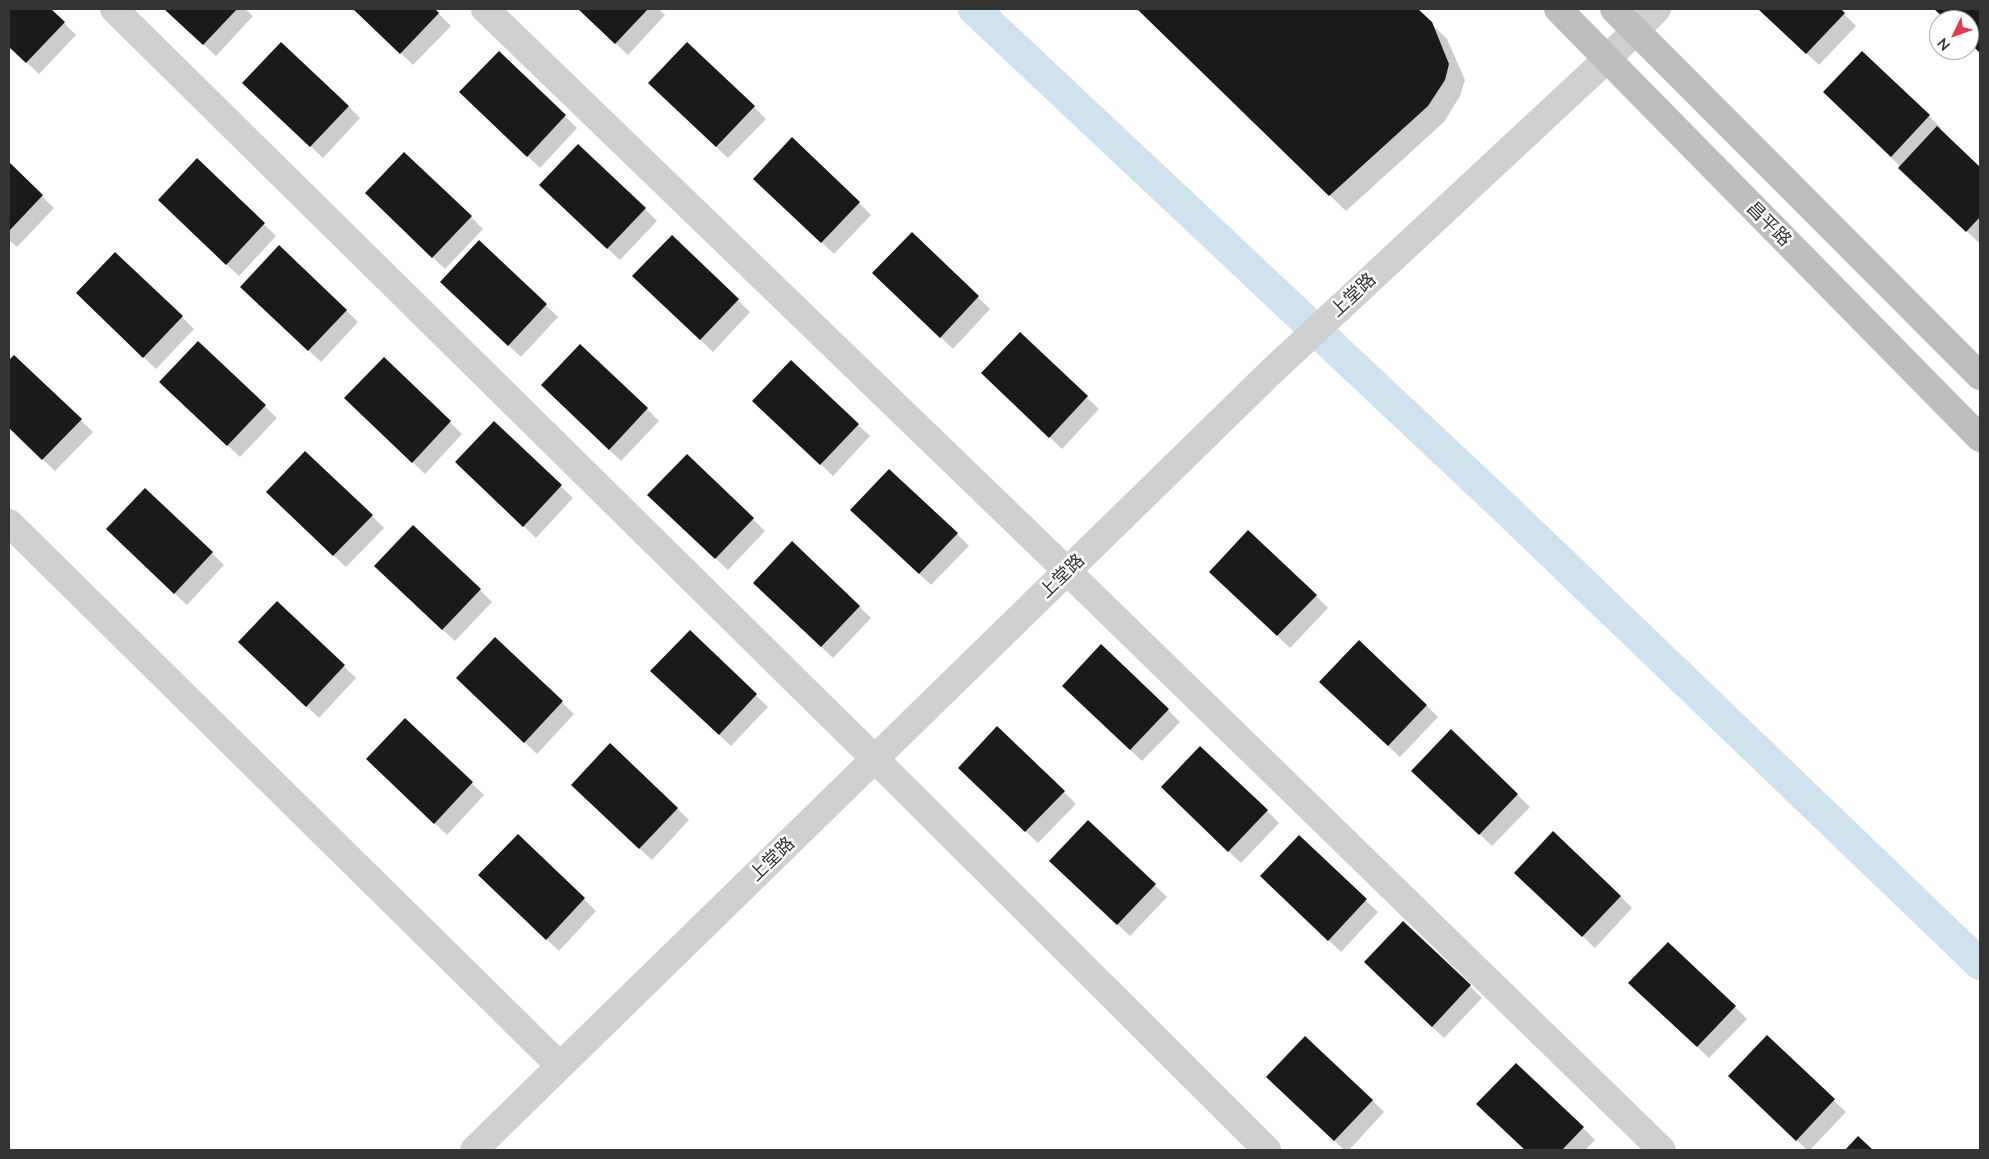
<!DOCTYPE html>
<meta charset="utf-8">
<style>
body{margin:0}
#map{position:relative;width:1989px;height:1159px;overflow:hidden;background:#fff;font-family:Lato,sans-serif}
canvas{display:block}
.frame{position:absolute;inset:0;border:10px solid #333;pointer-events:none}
.north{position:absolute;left:1929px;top:10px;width:50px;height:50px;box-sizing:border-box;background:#fff;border:1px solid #adadad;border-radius:50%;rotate:228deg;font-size:14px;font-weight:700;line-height:20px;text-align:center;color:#333}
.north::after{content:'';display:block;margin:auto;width:18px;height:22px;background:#e63946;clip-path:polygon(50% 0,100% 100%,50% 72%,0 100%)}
</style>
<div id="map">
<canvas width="1989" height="1159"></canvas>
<div class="frame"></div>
<div class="north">N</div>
</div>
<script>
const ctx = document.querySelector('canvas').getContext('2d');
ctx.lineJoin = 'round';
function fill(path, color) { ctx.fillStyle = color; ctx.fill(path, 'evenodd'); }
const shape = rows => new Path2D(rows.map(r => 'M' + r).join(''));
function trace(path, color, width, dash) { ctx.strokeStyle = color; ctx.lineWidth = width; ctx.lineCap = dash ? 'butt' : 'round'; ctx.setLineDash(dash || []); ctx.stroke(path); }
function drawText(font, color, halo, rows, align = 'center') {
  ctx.font = font + ' Lato,"Noto Sans SC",sans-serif'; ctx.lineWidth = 5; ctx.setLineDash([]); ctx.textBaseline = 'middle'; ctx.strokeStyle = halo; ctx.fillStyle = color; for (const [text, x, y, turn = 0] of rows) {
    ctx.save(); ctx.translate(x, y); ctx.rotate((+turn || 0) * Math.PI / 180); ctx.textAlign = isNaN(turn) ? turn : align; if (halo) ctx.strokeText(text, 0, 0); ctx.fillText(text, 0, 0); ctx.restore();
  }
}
fill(shape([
 [9,9,50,9,76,35,39,74,9,46],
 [165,9,245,9,253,16,216,56],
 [354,9,434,9,451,26,413,65],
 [579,9,659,9,665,15,628,55],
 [1139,9,1416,9,1447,39,1465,80,1460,96,1444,122,1346,211],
 [1759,9,1839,9,1856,26,1819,65],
 [1935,9,1980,9,1980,52,1969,41,1969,20,1947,20],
 [499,53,577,128,540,168,473,104],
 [1862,53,1929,116,1941,128,1940,130,1980,169,1980,242,1979,243,1836,104],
 [256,95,348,106,360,118,323,158],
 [661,95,754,107,766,119,728,158],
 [197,160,276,236,239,276,172,212],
 [9,164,54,208,17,247,9,240],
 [767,191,859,203,871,215,834,254],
 [552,197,645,209,657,221,620,260],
 [378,205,471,217,483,229,445,269],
 [912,234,990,309,953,349,886,285],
 [672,236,750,312,713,352,646,288],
 [479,242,558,317,521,357,454,294],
 [253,298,346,310,358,322,321,362],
 [89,305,182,317,194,329,156,369],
 [1020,334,1099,409,1062,449,995,385],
 [198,342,277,418,240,457,173,394],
 [14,356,93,432,55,471,9,427,9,362],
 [384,359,462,434,425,474,358,410],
 [554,397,647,409,659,421,621,461],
 [766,413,858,425,870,436,833,476],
 [494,423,573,498,536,538,469,474],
 [687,455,765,531,728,570,661,507],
 [279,504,372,516,384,528,346,567],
 [864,522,957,534,969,546,931,585],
 [119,541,212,553,224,565,187,605],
 [387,578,480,590,492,602,455,641],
 [1223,584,1316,596,1328,608,1290,648],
 [767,595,859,606,871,618,833,658],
 [277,603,356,678,319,718,252,654],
 [690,631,768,707,731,746,664,683],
 [495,639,574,714,537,754,470,690],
 [1333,694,1426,705,1438,717,1400,757],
 [1075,698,1168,710,1180,722,1142,761],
 [405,720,484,795,447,835,380,771],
 [1451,731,1530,807,1492,846,1425,783],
 [971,780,1064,792,1076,804,1038,843],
 [584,797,677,808,689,820,652,860],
 [1174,799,1267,811,1279,823,1241,863],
 [1088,821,1167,897,1130,936,1063,873],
 [518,836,596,911,559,951,492,887],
 [1299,837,1378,912,1341,952,1274,888],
 [1528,884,1620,896,1632,908,1595,948],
 [1377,974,1470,986,1482,998,1444,1038],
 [1642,995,1735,1007,1747,1019,1709,1058],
 [1767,1037,1846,1112,1810,1150,1807,1150,1742,1088],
 [1280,1089,1372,1100,1384,1112,1349,1150,1344,1150],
 [1490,1116,1583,1128,1595,1140,1585,1150,1526,1150]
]), '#0003');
trace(shape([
 [974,9,1506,509,1980,964]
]), '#cfe2ee', 32);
fill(shape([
 [9,9,51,9,65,22,26,63,9,47],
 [164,9,237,9,203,45],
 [353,9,435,9,439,13,400,54],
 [578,9,648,9,615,44],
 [1137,9,1418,9,1432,22,1449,64,1445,80,1428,106,1329,196],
 [1758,9,1841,9,1845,13,1806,54],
 [1934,9,1980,9,1980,53,1969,42,1969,20,1946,20],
 [281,42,349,106,310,147,242,83],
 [687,42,755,106,716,147,648,83],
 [499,51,566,115,527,157,459,92],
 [1862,51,1930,115,1891,157,1823,92],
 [1937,126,1980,167,1980,217,1966,232,1898,168],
 [792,137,860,202,821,243,753,179],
 [578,144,646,208,607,249,539,185],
 [404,152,472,216,432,258,365,193],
 [197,158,265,223,226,265,158,200],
 [9,162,43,195,9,231],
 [912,232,979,296,940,338,872,273],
 [672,235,739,299,700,340,632,276],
 [479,240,547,304,508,346,440,282],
 [279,245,347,310,308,351,240,287],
 [115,252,183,316,143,358,76,293],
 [1020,332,1088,396,1049,438,981,373],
 [198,341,266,405,227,446,159,382],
 [580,344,648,408,609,450,541,385],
 [14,355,82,419,42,460,9,428,9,360],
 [384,357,451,421,412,463,344,398],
 [791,360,859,424,820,465,752,401],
 [494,421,562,485,523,527,455,462],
 [305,451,373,515,333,556,266,492],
 [687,454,754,518,715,559,647,495],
 [889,469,958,533,919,574,850,510],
 [145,488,213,552,174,594,106,529],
 [413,525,481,589,442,630,374,566],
 [1248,530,1317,595,1277,636,1209,572],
 [792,541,860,606,821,647,753,583],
 [277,601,345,665,306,707,238,642],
 [690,630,757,694,719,735,650,671],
 [495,637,563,701,524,743,456,678],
 [1359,640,1427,705,1388,746,1319,682],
 [1101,644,1169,709,1130,750,1062,686],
 [405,718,473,782,434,824,366,759],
 [997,726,1065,791,1025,832,958,768],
 [1451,729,1518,794,1479,835,1411,771],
 [610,743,678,808,639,849,571,785],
 [1200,746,1268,810,1228,852,1161,787],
 [1088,820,1156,884,1117,925,1049,861],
 [1553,831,1621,896,1582,937,1514,873],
 [518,834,585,898,546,940,478,875],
 [1299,835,1367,899,1328,941,1260,876],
 [1403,921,1471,985,1432,1027,1364,962],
 [1668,942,1736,1006,1697,1047,1628,983],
 [1767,1035,1835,1099,1796,1141,1728,1076],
 [1305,1036,1373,1100,1334,1141,1266,1077],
 [1516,1063,1584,1127,1562,1150,1525,1150,1476,1104],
 [1858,1136,1873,1150,1845,1150]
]), '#1a1a1a');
trace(shape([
 [114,9,875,759,1267,1150],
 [485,9,1067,571,1662,1150],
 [9,523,560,1066],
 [474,1150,1272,371,1607,59,1657,9]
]), '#d0d0d0', 28);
trace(shape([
 [1558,9,1980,438],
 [1614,9,1980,376]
]), '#bdbdbd', 28);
drawText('18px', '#333', '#fff', [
 ["昌平路",1769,224,45],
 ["上堂路",1353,295,-43],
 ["上堂路",1062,576,-44],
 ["上堂路",772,859,-44]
]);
</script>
